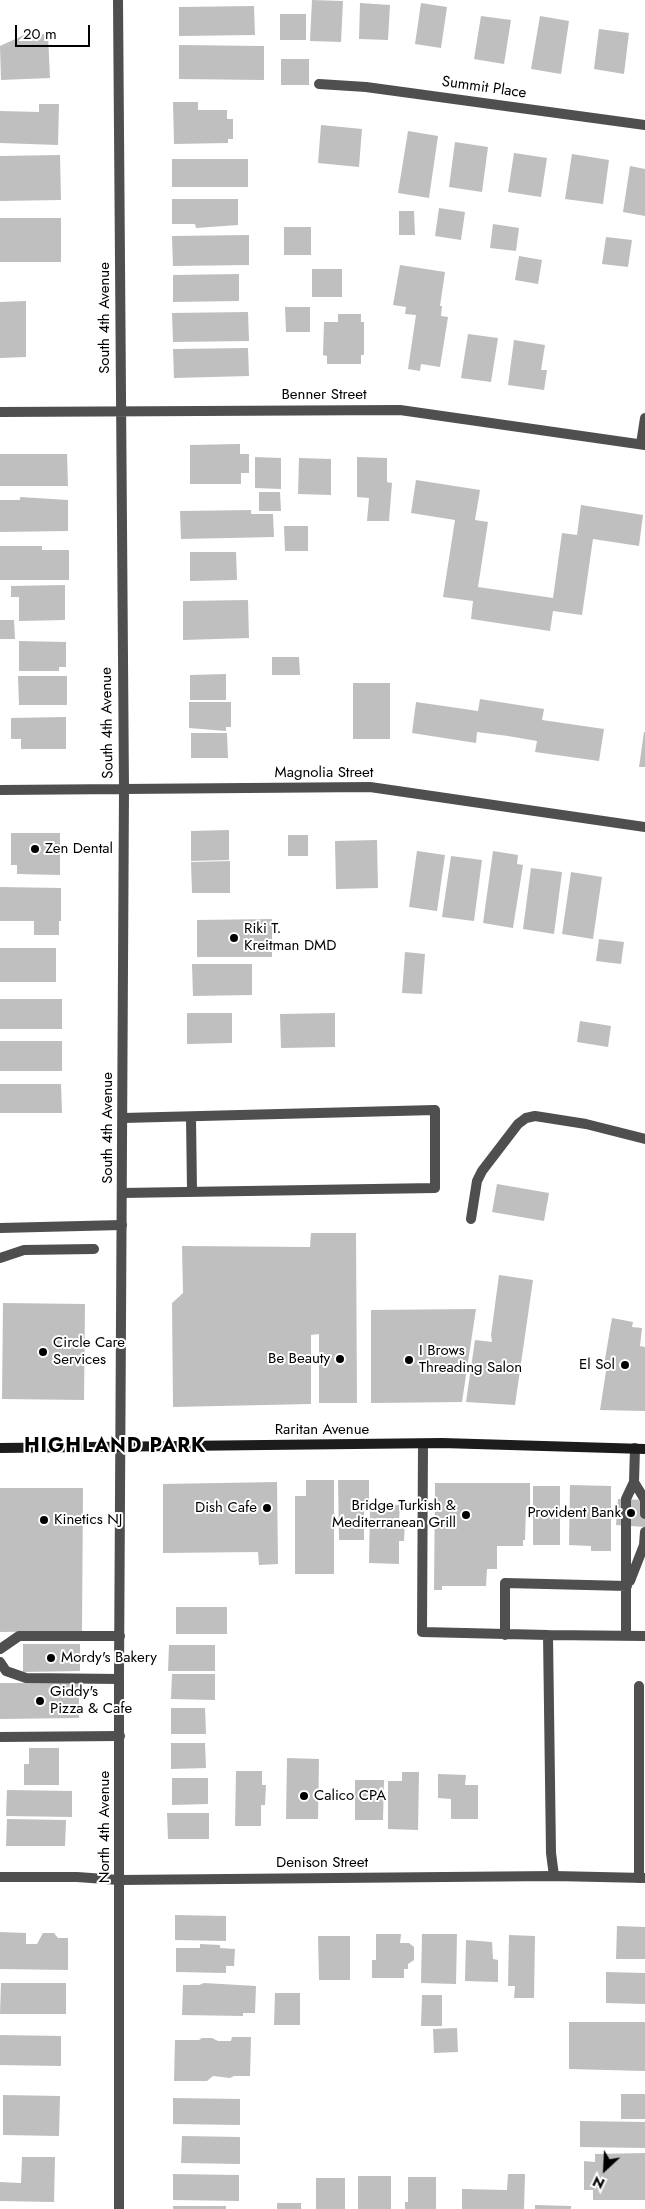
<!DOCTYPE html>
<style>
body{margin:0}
#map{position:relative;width:645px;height:2209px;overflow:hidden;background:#fff;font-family:Jost,sans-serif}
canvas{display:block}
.north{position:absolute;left:580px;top:2144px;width:50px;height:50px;-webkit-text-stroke:4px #fff;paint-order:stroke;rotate:205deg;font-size:14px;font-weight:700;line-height:20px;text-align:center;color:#000}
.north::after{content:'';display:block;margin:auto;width:18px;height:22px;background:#000;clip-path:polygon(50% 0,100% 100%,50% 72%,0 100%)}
.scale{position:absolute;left:15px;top:25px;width:75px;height:22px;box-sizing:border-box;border:2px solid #000;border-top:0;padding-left:6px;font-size:15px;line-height:18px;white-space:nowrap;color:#000;-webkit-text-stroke:4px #fff;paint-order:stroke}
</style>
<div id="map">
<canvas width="645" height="2209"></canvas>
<div class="north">N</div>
<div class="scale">20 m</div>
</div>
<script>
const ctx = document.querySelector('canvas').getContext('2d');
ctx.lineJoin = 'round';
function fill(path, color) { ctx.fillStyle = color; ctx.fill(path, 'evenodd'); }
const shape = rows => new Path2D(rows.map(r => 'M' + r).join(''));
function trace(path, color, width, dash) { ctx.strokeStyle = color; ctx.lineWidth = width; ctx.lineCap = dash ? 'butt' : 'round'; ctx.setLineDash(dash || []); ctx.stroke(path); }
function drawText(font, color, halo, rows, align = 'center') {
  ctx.font = font + ' Jost,sans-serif'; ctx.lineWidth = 4; ctx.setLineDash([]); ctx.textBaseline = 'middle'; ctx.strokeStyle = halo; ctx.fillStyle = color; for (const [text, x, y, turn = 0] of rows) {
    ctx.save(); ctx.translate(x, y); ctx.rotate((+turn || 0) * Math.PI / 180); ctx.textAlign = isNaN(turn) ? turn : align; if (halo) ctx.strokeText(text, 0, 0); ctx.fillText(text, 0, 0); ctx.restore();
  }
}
fill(shape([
 [312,0,343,1,341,42,310,41],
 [360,3,390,5,388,40,359,39],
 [421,3,447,7,441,48,415,44],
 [254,6,255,35,179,36,179,7],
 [280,14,306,14,306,40,280,40],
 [481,16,511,20,504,64,474,59],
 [540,16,569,21,561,74,531,69],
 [599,29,629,33,624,74,594,69],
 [48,34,50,78,1,80,0,46,24,35],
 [179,45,264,46,264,80,179,79],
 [281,59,309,59,309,85,281,85],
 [173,102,198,102,198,110,227,110,227,119,233,119,233,139,228,139,228,143,174,144],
 [39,104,59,104,58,145,0,143,0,111,39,112],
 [321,125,362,129,359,167,318,163],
 [408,131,438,136,429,198,398,193],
 [455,142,488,147,482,192,449,187],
 [514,153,547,158,541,197,508,192],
 [572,154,609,160,603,204,565,199],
 [60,155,61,200,0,201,0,156],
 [172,159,248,159,248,187,172,187],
 [630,166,645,169,645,216,623,212],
 [172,199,238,199,238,225,196,228,195,224,172,224],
 [439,208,465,212,461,240,435,236],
 [399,211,414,211,415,235,399,235],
 [0,218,61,218,61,262,0,262],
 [493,224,519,228,516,251,490,248],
 [284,227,311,227,311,255,284,255],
 [249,235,249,265,173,266,172,236],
 [606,237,632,240,628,267,602,264],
 [519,256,542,260,538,284,515,280],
 [400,265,445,272,440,306,442,306,441,316,448,317,440,367,421,364,420,371,408,369,416,315,405,314,406,307,393,305],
 [312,269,342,269,342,297,312,297],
 [239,274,239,301,173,302,173,275],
 [26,301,26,357,0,358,0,302],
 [285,307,310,307,310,332,286,332],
 [248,312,249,341,173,342,172,313],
 [338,314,361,314,361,322,364,322,364,355,361,355,361,364,327,364,327,356,323,355,324,322,338,322],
 [468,334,498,338,491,382,461,378],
 [514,340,545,345,541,370,547,370,544,390,508,385],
 [248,348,249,376,174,378,173,349],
 [240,444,240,454,249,454,249,473,241,473,241,484,190,484,190,445],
 [0,454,67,454,68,486,0,486],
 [255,457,281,458,281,489,255,488],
 [357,457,387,458,387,482,392,483,389,521,367,521,369,498,357,497],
 [299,458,331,459,331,495,298,494],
 [416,480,480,490,475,520,488,522,478,587,553,598,562,533,577,535,581,505,643,515,639,546,593,539,582,615,553,611,550,631,471,619,473,601,443,597,455,520,411,513],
 [259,492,280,492,281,511,259,511],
 [20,497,68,500,68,531,0,532,0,500,20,500],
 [251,510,251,514,273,514,274,537,181,539,180,511],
 [284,526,308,526,308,551,285,551],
 [0,546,42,546,42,550,69,550,69,580,0,580],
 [190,552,236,552,237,580,190,581],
 [65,585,65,620,19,621,19,597,11,597,11,586],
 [248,600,249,638,183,640,183,601],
 [0,620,14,620,15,639,0,639],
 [19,641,66,642,66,667,59,667,59,671,19,671],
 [272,657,299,657,300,675,272,675],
 [226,674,226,700,190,700,190,675],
 [18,676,67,676,67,705,19,705],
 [353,683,390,683,390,739,353,739],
 [480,699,544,709,542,720,604,729,599,761,535,752,537,741,508,736,477,732,476,743,412,733,416,702,478,711],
 [189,702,231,702,231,727,226,727,226,731,189,728],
 [66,717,66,749,21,749,21,739,11,739,11,718],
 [644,732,645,732,645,767,639,767],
 [191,733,227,733,228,758,191,758],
 [229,830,229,860,191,861,191,831],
 [11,833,60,833,60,875,17,874,17,865,11,865],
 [288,835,308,835,308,856,288,856],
 [377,840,378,888,336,889,335,841],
 [417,851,445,855,437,911,409,907],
 [493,851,518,855,517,864,523,865,513,928,483,923],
 [451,856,482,860,474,921,442,917],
 [230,861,230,893,192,893,191,862],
 [531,868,562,872,554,934,523,929],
 [571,872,602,877,593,939,562,934],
 [0,887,61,888,61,921,59,921,59,935,34,935,34,921,0,921],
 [272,919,272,957,197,957,197,920],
 [599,939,624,942,621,964,596,961],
 [0,948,56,948,56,982,0,982],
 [405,952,425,954,422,994,402,993],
 [192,964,252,964,252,995,193,996],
 [0,999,62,999,62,1029,0,1029],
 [187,1013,232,1013,232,1043,187,1044],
 [335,1013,335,1047,281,1048,280,1014],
 [580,1021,611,1026,608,1047,577,1042],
 [0,1041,62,1041,62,1071,0,1071],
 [0,1084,61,1084,62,1113,0,1113],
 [497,1184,549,1193,544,1221,492,1212],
 [311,1233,356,1233,357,1403,319,1403,319,1334,311,1335,311,1404,173,1407,172,1303,183,1293,182,1246,310,1247],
 [499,1275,533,1280,515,1405,466,1402,475,1340,492,1342,491,1335],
 [3,1303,85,1304,84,1400,2,1399],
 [476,1309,462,1402,371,1403,371,1310],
 [612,1318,633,1322,632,1327,642,1328,640,1346,645,1347,645,1411,600,1410,607,1365,604,1365],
 [306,1480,334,1480,334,1574,295,1574,295,1496,306,1496],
 [338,1480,369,1480,369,1504,400,1505,399,1521,405,1521,404,1541,399,1541,399,1564,369,1563,370,1509,364,1509,364,1540,339,1540],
 [277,1482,278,1564,259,1565,258,1552,163,1553,163,1484],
 [435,1483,530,1483,530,1507,526,1507,525,1540,523,1540,523,1546,497,1546,497,1569,487,1569,486,1586,442,1586,442,1590,434,1590],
 [570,1485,611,1486,611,1551,591,1551,591,1546,569,1545],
 [533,1486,560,1486,560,1545,533,1545],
 [0,1488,83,1488,82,1631,0,1632],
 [618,1499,645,1500,645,1527,616,1525],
 [176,1607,227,1607,227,1634,176,1634],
 [23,1644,80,1644,80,1671,23,1672],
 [169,1645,215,1645,215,1671,168,1671],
 [172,1674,215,1674,215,1700,171,1699],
 [0,1683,79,1683,79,1718,0,1719],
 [171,1708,205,1708,206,1734,171,1734],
 [171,1743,205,1743,206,1768,171,1769],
 [29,1748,59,1748,59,1785,24,1785,24,1764,29,1764],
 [287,1758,319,1759,318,1819,286,1819],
 [236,1771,262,1771,262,1785,266,1785,265,1805,261,1805,261,1826,235,1826],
 [402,1772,419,1772,418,1830,388,1829,388,1781,402,1781],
 [438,1774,466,1775,465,1785,478,1785,478,1819,451,1819,451,1799,438,1798],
 [172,1778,208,1778,208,1804,172,1805],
 [355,1780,384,1780,383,1820,355,1820],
 [7,1790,72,1791,72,1817,6,1816],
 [167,1813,209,1813,209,1839,168,1839],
 [7,1819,66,1820,65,1846,6,1846],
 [175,1915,226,1916,226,1941,175,1940],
 [617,1926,645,1927,645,1959,616,1959],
 [0,1932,26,1933,26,1944,37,1944,43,1933,54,1933,58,1938,68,1938,68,1970,0,1969],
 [376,1934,401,1934,400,1943,409,1943,414,1947,414,1960,408,1964,408,1969,404,1969,404,1978,372,1978,372,1960,376,1960],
 [422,1934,457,1934,456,1984,421,1983],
 [509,1935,535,1936,534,1998,514,1998,515,1986,508,1986],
 [318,1936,350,1936,350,1980,319,1980],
 [466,1940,492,1942,493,1959,498,1960,498,1982,465,1981],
 [200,1944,220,1945,220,1948,235,1949,234,1966,226,1966,226,1973,176,1972,176,1948,200,1948],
 [606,1972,645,1973,645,2004,606,2003],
 [1,1983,66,1983,66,2014,0,2014],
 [204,1983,256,1986,255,2013,243,2013,243,2016,182,2015,183,1985,199,1985],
 [275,1993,300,1993,300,2025,274,2025],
 [422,1995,442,1995,442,2026,421,2026],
 [569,2022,645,2022,645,2071,569,2069],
 [457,2028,458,2052,434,2053,433,2029],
 [0,2035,61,2036,61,2066,0,2065],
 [232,2037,251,2037,250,2076,234,2076,230,2078,213,2076,207,2081,174,2081,175,2040,199,2040,202,2038,212,2038,218,2041,231,2041],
 [621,2094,645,2094,645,2119,621,2119],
 [3,2095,60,2096,59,2136,3,2135],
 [173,2098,240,2099,240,2125,173,2124],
 [580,2121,645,2122,645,2148,580,2147],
 [182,2136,240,2137,240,2164,181,2163],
 [645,2153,645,2200,593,2200,593,2190,584,2190,584,2161,595,2162,595,2154],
 [22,2157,55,2157,54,2202,0,2201,0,2182,21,2183],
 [173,2174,239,2175,239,2201,173,2200],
 [508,2174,525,2174,524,2209,462,2209,462,2189,507,2190],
 [358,2176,391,2176,391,2209,358,2209],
 [408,2177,436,2177,436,2209,405,2209,405,2202,408,2202],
 [316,2178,345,2178,345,2209,316,2209],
 [277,2203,301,2203,301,2209,277,2209],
 [535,2205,571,2206,571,2209,535,2209],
 [173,2206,226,2206,226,2209,173,2209]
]), '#bfbfbf');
trace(shape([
 [641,444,645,418],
 [191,1117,192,1191],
 [122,1193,435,1188,435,1110,123,1118],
 [471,1219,477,1181,482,1171,518,1124,526,1118,535,1116,586,1124,645,1139],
 [0,1228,122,1225],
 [0,1258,24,1250,94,1249],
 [423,1444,422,1632,548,1635],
 [635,1448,634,1482,645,1500,645,1514],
 [630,1581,644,1545,645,1532],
 [505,1635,505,1583,627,1586],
 [626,1635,626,1499,634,1482],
 [0,1649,19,1636,120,1636],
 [0,1662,6,1671,26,1678,119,1679],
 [639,1686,639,1878],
 [0,1737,120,1736],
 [554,1876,551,1853,548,1635,645,1636]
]), '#4f4f4f', 10);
trace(shape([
 [118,0,124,789,119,1674,119,2209],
 [319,84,366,87,645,125],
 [0,412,400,410,645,445],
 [0,790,370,787,645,827],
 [0,1877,77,1877,119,1880,554,1876,645,1878]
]), '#4f4f4f', 10);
trace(shape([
 [0,1448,442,1443,645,1449]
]), '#1c1c1c', 10);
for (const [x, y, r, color] of [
 [35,849,5,"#000"],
 [234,938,5,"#000"],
 [43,1352,5,"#000"],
 [340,1359,5,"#000"],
 [409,1360,5,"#000"],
 [625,1365,5,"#000"],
 [267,1508,5,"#000"],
 [631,1513,5,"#000"],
 [466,1515,5,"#000"],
 [44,1520,5,"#000"],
 [51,1658,5,"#000"],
 [40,1701,5,"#000"],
 [304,1796,5,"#000"]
]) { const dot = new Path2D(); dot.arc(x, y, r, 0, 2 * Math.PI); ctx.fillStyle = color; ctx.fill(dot); trace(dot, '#fff', 2); }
drawText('15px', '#000', '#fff', [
 ["Summit Place",484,88,8],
 ["South 4th Avenue",105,318,-90],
 ["Benner Street",324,395],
 ["South 4th Avenue",108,723,-91],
 ["Magnolia Street",324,773],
 ["South 4th Avenue",108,1128,-90],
 ["Raritan Avenue",322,1430],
 ["North 4th Avenue",105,1827,-90],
 ["Denison Street",322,1863]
]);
drawText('15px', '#000', '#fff', [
 ["Zen Dental",45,849],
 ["Riki T.",244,929],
 ["Kreitman DMD",244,946],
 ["Circle Care",53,1343],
 ["Services",53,1360],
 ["I Brows",419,1351],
 ["Threading Salon",419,1368],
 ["Be Beauty",330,1359,"right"],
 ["El Sol",615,1365,"right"],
 ["Bridge Turkish &",456,1506,"right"],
 ["Mediterranean Grill",456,1523,"right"],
 ["Dish Cafe",257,1508,"right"],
 ["Provident Bank",621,1513,"right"],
 ["Kinetics NJ",54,1520],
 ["Mordy's Bakery",61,1658],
 ["Giddy's",50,1692],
 ["Pizza & Cafe",50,1709],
 ["Calico CPA",314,1796]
], 'left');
ctx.letterSpacing = '1px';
drawText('bold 20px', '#000', '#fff', [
 ["HIGHLAND PARK",115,1447]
]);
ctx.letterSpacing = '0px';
</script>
